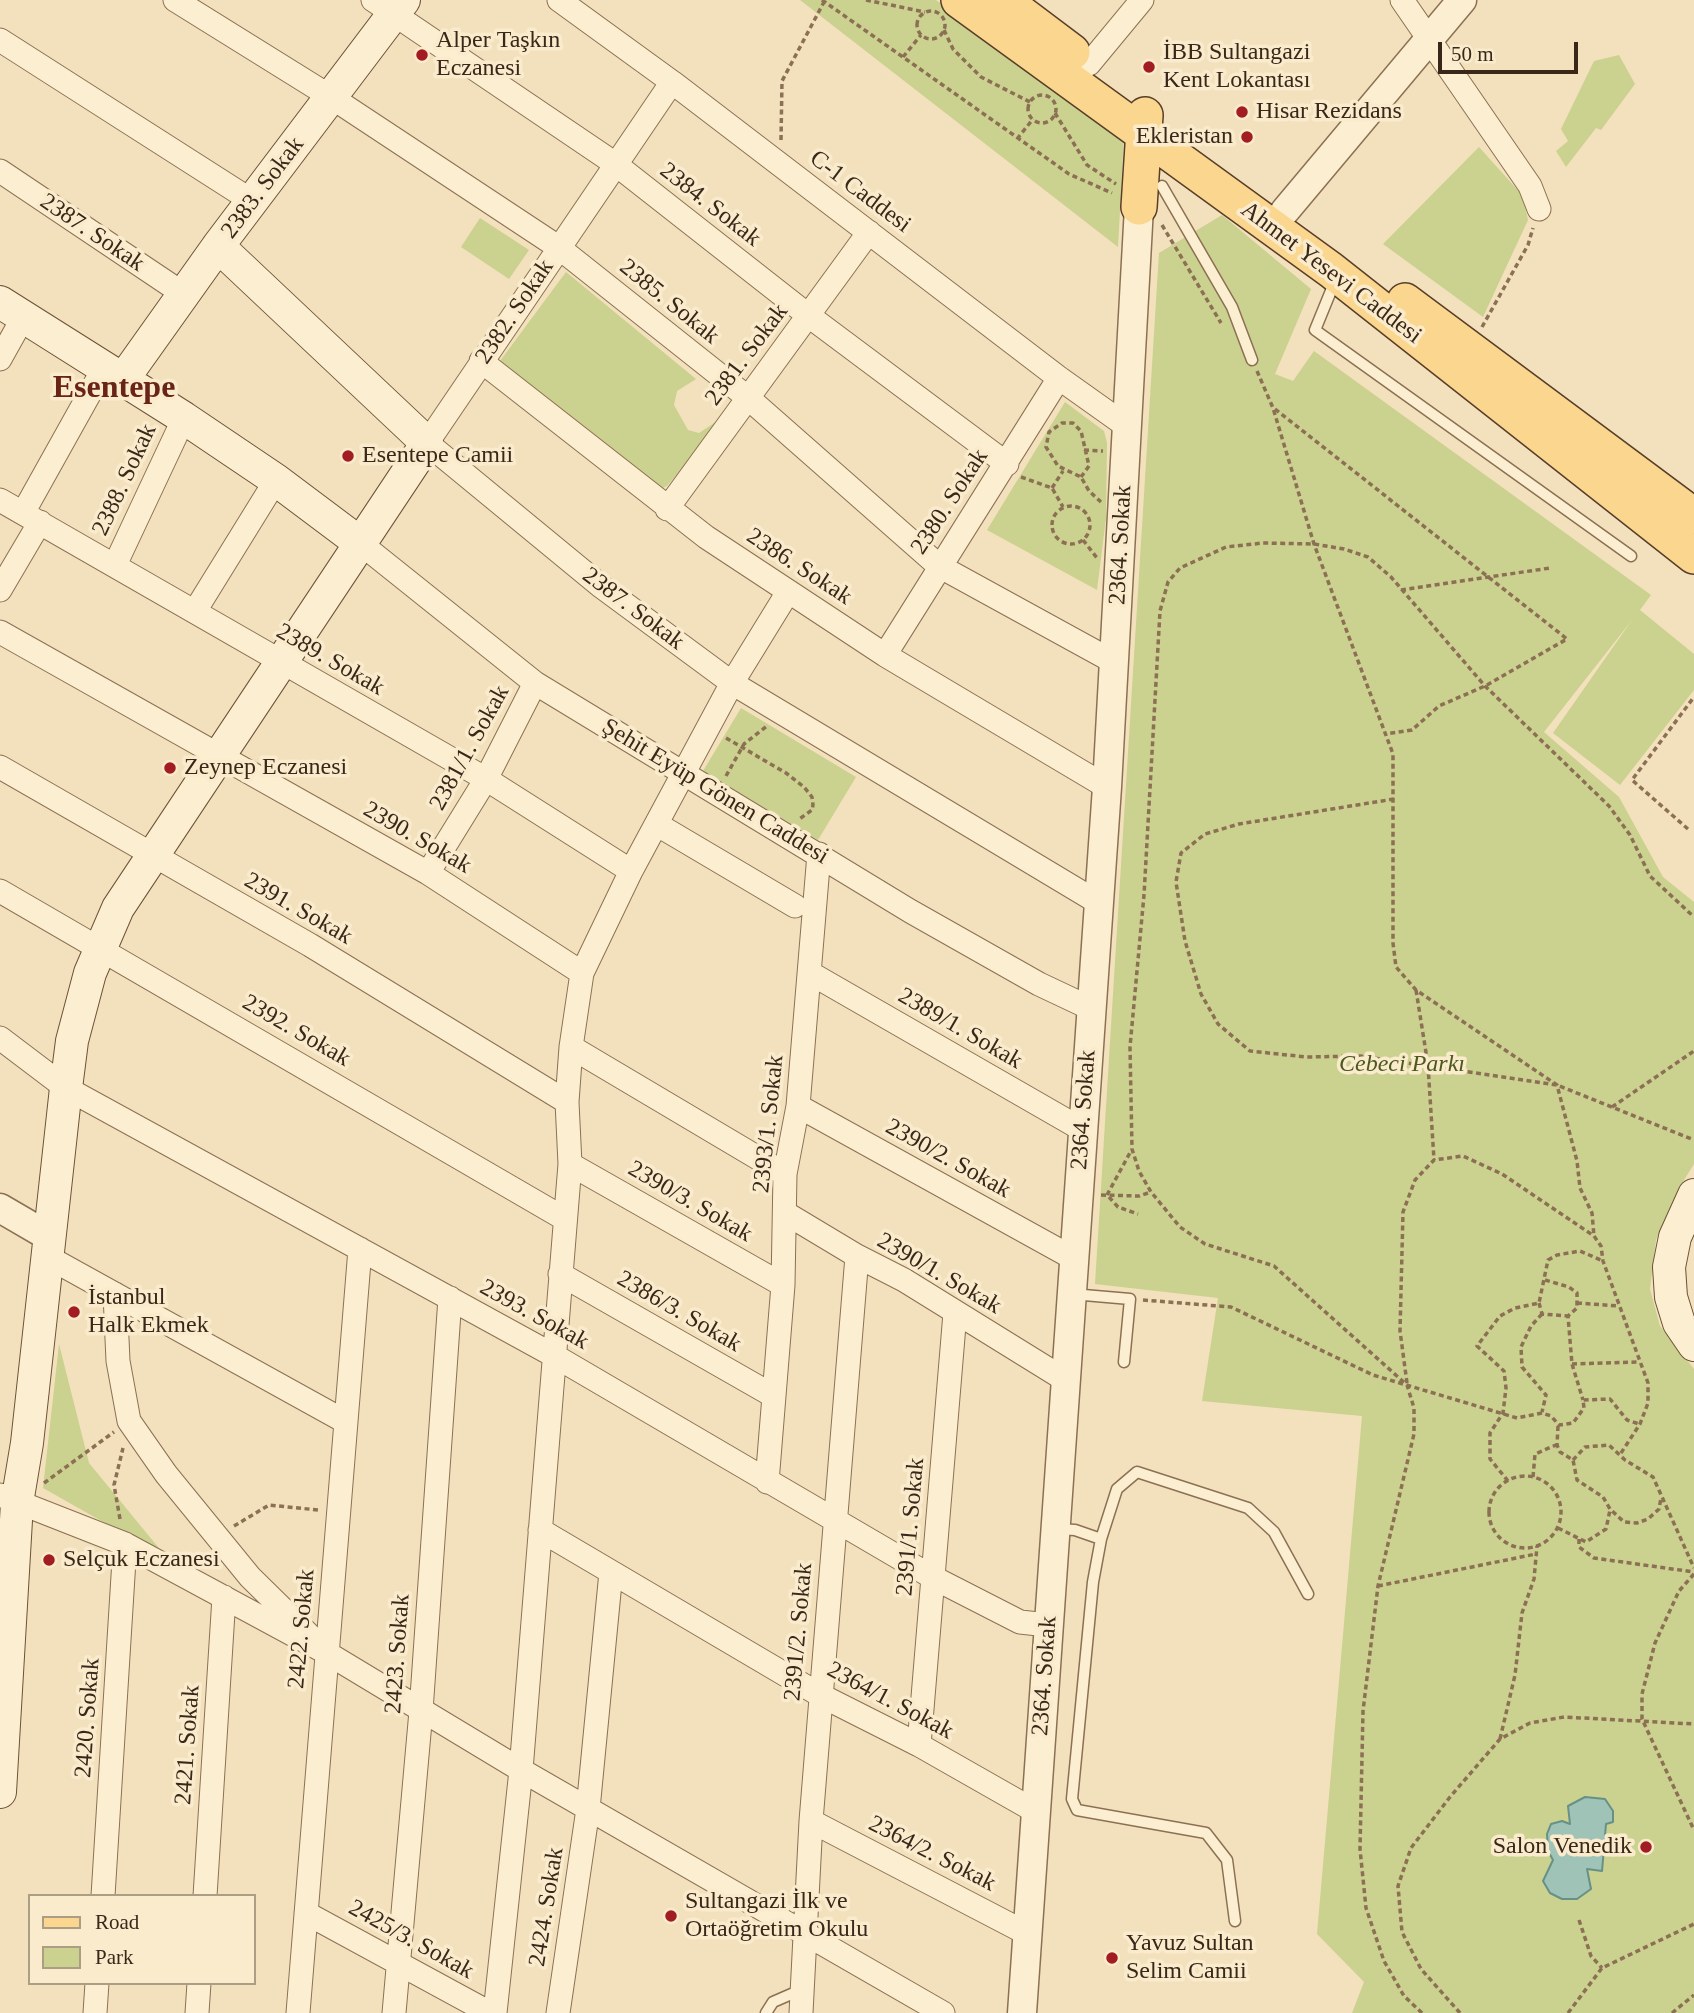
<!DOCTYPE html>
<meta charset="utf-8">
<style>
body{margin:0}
#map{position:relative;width:1694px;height:2013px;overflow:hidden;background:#f2e1bc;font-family:"Times New Roman",serif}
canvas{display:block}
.legend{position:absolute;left:28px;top:1894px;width:228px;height:91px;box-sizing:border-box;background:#f9ebcc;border:2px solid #ac9d85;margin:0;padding:9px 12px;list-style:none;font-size:21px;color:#39281a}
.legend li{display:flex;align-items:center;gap:14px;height:35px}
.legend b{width:35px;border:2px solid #ac9d85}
.scale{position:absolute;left:1438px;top:42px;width:140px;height:32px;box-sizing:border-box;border:4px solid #39281a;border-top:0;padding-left:9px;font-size:21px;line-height:24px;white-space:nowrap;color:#39281a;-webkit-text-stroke:5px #f9ebcc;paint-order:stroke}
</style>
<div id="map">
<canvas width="1694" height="2013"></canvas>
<ul class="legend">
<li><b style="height:9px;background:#fbd68e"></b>Road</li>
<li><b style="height:19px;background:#cbd18f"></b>Park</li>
</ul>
<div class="scale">50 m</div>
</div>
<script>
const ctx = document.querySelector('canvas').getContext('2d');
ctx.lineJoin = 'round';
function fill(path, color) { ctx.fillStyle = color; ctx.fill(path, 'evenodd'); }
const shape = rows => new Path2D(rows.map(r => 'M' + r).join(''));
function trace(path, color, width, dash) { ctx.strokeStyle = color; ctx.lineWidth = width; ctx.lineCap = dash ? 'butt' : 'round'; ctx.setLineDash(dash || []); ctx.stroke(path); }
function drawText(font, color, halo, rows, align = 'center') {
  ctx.font = font + ' "Times New Roman",serif'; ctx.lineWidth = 7; ctx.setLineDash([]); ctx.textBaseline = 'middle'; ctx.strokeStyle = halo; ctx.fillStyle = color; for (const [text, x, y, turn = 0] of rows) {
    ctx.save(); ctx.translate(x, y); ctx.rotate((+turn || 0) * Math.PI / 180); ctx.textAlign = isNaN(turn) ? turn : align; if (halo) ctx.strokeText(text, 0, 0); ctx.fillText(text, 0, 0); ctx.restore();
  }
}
fill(shape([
 [800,0,936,0,1124,136,1118,247],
 [1619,55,1635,84,1601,130,1596,128,1566,167,1556,151,1568,141,1561,129,1594,61],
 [1479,147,1523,196,1528,220,1483,317,1383,244],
 [1222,215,1311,289,1275,374,1293,381,1314,351,1651,595,1640,610,1694,654,1694,690,1620,785,1553,733,1632,620,1544,732,1619,797,1663,877,1694,902,1694,1164,1679,1188,1656,1240,1650,1289,1660,1326,1694,1369,1694,2013,1352,2013,1364,1982,1317,1934,1362,1416,1202,1401,1218,1298,1095,1284,1159,253],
 [480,218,529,250,509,279,461,247],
 [566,272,696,379,677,391,674,405,688,430,699,433,720,419,722,422,667,486,658,490,500,361],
 [1065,402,1104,431,1107,443,1106,518,1097,590,987,530],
 [741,708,856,777,818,840,703,771],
 [59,1344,89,1463,167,1558,43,1488]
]), '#cbd18f');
const water = shape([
 [1585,1797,1605,1799,1613,1811,1613,1822,1606,1824,1602,1871,1587,1869,1591,1889,1577,1899,1562,1899,1550,1893,1543,1881,1553,1860,1548,1851,1547,1834,1551,1824,1562,1821,1570,1824,1568,1806,1585,1797]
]);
fill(water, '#a0c3b8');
trace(water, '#679186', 2);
const service = shape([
 [1162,186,1232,307,1252,360],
 [1335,281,1315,330,1631,556],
 [1072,1294,1130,1299,1124,1362],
 [1057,1529,1075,1530,1101,1539,1093,1582,1072,1799,1077,1810,1206,1833,1227,1860,1235,1921],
 [1101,1539,1117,1489,1137,1472,1248,1508,1274,1532,1308,1594],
 [766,2013,773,2002,803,1989]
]);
const minor = shape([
 [175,0,331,97,558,247,747,397,939,566,1114,662],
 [373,0,614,163,809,316,1007,464],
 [559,0,672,82,1059,378,1128,427],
 [1402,0,1530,186,1539,209],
 [0,40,252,201],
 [1089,64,1142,0],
 [672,82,427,443,602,587,732,683,1099,903],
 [0,171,185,295],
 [0,359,24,316],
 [481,361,706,537,885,655,1107,787],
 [0,500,486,779,631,871],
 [667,509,869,232],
 [23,513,105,366],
 [360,543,535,683,910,911,1039,984,1092,1009],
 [115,565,184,418],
 [0,590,40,522],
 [195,611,276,480],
 [0,632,428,873,582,973],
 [885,655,1059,378],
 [0,767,310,945,567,1102],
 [658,825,795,906],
 [428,873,486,779,535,683],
 [0,891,565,1219],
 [810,973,1083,1130],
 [0,1038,66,1088,553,1355,934,1578,1020,1622,1048,1625],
 [571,1047,785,1174],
 [798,1106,1073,1258],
 [570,1164,783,1285],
 [787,1214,857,1256,904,1280,1064,1379],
 [46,1256,346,1422],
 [560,1274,772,1395],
 [115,1294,118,1361,129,1421,166,1474,250,1577,308,1634],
 [767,1482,783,1285,785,1174,798,1106,819,854],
 [0,1495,125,1544,327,1653,521,1770,943,2013],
 [540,1530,820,1695,919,1745,1035,1811],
 [919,1745,955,1313],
 [811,1821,1028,1934],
 [103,1896,125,1544],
 [205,1896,224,1597],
 [306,1913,490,2013],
 [95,2013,97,1983],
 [197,2013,199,1983],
 [298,2013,360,1249],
 [394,2013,421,1711,450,1298],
 [495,2013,521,1770,570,1164,567,1102,571,1047,582,973,631,871,732,683,788,592],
 [558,2013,588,1809,611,1572],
 [801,2013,811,1821,857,1256]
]);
const tertiary = shape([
 [1285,211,1462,0],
 [0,1208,48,1236],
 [1022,2013,1107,787,1139,207]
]);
const secondary = shape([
 [0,302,184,418,276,480,360,543],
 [124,378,218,246,404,0],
 [1694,1195,1675,1237,1669,1267,1671,1297,1679,1323,1694,1345],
 [0,1792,17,1503,27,1443,66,1088,72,1041,90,973,118,908,427,443,218,246]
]);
const primary = shape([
 [959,0,1331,270,1694,556],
 [1003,0,1072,52],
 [1139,207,1145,115],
 [1405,301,1694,516]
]);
trace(service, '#8c7054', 13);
trace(minor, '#8c7054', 25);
trace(tertiary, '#8c7054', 31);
trace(secondary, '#6d5137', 34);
trace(primary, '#583e29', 38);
trace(shape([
 [822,0,1069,174,1112,193],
 [866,0,925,12],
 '917 25a14 14 0 1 1 28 0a14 14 0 1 1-28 0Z',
 [944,30,953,49,981,77,1030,102],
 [903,57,921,35],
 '1028 109a14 14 0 1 1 28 0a14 14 0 1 1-28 0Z',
 [1055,113,1087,165,1116,184],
 [1017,139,1033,119],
 [781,140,782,81,824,2],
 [1162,225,1221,323],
 [1482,327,1528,245,1533,228],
 [1257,371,1273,408,1314,544,1393,754,1393,943,1396,967,1416,990,1557,1085,1577,1161,1580,1188,1592,1213,1594,1236],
 [1275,409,1567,639,1485,686,1439,706,1412,730,1386,734],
 [1084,450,1103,451],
 [1021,477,1052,488,1063,507],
 [1081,477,1089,466,1081,431,1073,423,1062,423,1049,432,1046,447,1058,466,1081,477,1089,491,1101,502],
 [1052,488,1063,471],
 '1052 525a19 19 0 1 1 38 0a19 19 0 1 1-38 0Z',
 [1083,540,1097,558],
 [1401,590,1550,568],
 [726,738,786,773,804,787,812,797,813,805,812,810,798,820],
 [726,776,744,744,767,726],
 [1394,799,1239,824,1205,834,1181,853,1176,882,1185,941,1201,994,1218,1024,1250,1051,1306,1057,1360,1056,1557,1085,1694,1140],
 [1688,829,1632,780,1694,697],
 [1416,990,1428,1065,1434,1160],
 [1612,1107,1694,1051],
 [1101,1195,1139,1196,1151,1192],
 [1107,1195,1132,1149],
 [1109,1197,1118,1207,1138,1214],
 [1545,1280,1569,1287,1577,1293,1577,1308,1568,1316,1572,1364,1583,1400],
 [1143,1300,1231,1307,1373,1375,1517,1418,1542,1413,1551,1416,1559,1425,1573,1423,1584,1408,1583,1400,1610,1399,1627,1420,1639,1424],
 [1539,1303,1542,1314,1568,1316],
 [1577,1303,1619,1306],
 [1542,1314,1531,1326,1521,1347,1522,1367,1546,1395,1542,1412],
 [1572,1364,1640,1362],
 [1407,1383,1400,1331,1403,1212,1415,1180,1434,1160,1463,1156,1502,1174,1594,1236,1601,1246,1603,1261,1648,1383,1648,1403,1640,1424,1621,1453],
 [1558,1426,1557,1445,1560,1452,1573,1460,1577,1480,1603,1497,1610,1509,1624,1522,1637,1523,1648,1519,1659,1509,1661,1498],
 [1573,1460,1585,1447,1609,1445,1625,1460,1653,1477,1694,1568],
 '1489 1512a36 36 0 1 1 72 0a36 36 0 1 1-72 0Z',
 [1533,1477,1535,1454,1556,1445],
 [1508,1481,1490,1459,1490,1433,1503,1413,1506,1388,1504,1371,1477,1346,1500,1316,1515,1308,1539,1303,1548,1260,1557,1255,1580,1251,1603,1261],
 [44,1483,114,1432],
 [120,1519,114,1485,123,1448],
 [234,1526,269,1505,318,1510],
 [1558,1528,1586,1542,1606,1529,1610,1510],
 [1579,1539,1579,1547,1594,1558,1694,1572],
 [1694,1574,1679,1591,1655,1643,1642,1694,1642,1719,1694,1830],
 [1378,1586,1536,1554],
 [1500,1739,1515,1675,1522,1613,1534,1579,1537,1546],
 [1579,1920,1591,1956,1602,1968],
 [1422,2013,1404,1996,1384,1961,1366,1908,1360,1849,1363,1711,1378,1586,1414,1434,1414,1408,1407,1385,1274,1266,1205,1244,1180,1227,1151,1192,1139,1171,1132,1149,1130,1047,1144,895,1160,611,1168,582,1180,568,1226,547,1263,543,1314,544,1344,549,1368,557,1391,577,1485,686,1609,806,1630,835,1650,876,1694,917],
 [1460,2013,1421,1969,1402,1932,1398,1886,1411,1848,1450,1797,1500,1739,1530,1723,1564,1717,1694,1724],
 [1568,2013,1602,1968,1694,1924],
 [1672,2013,1694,1995]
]), '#8c7054', 3.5, [5, 3.5]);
trace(service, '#fceed0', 10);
trace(minor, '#fceed0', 23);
trace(tertiary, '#fceed0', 28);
trace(secondary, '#fceed0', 32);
trace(primary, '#fbd68e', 35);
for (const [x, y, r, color] of [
 [422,55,7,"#a11d22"],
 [1149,67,7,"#a11d22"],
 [1242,112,7,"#a11d22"],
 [1247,137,7,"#a11d22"],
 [348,456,7,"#a11d22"],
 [170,768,7,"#a11d22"],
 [74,1312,7,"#a11d22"],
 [49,1560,7,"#a11d22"],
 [1646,1847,7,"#a11d22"],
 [671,1916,7,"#a11d22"],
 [1112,1958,7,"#a11d22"]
]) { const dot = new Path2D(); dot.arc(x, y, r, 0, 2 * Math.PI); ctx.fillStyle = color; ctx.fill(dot); trace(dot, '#f9ebcc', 2.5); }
drawText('24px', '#39281a', '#f9ebcc', [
 ["Alper Taşkın",436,41],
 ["Eczanesi",436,69],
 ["İBB Sultangazi",1163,53],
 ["Kent Lokantası",1163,81],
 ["Hisar Rezidans",1256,112],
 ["Ekleristan",1233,137,"right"],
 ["Esentepe Camii",362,456],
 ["Zeynep Eczanesi",184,768],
 ["İstanbul",88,1298],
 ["Halk Ekmek",88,1326],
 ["Selçuk Eczanesi",63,1560],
 ["Salon Venedik",1632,1847,"right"],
 ["Sultangazi İlk ve",685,1902],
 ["Ortaöğretim Okulu",685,1930],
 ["Yavuz Sultan",1126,1944],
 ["Selim Camii",1126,1972]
], 'left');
drawText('24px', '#39281a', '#f9ebcc', [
 ["2383. Sokak",263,188,-53],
 ["C-1 Caddesi",860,192,37],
 ["2384. Sokak",710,205,38],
 ["2387. Sokak",92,233,34],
 ["Ahmet Yesevi Caddesi",1331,273,37],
 ["2385. Sokak",669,302,39],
 ["2382. Sokak",515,312,-56],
 ["2381. Sokak",747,355,-53],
 ["2388. Sokak",125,480,-65],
 ["2380. Sokak",950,502,-57],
 ["2364. Sokak",1121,545,-87],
 ["2386. Sokak",799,567,33],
 ["2387. Sokak",633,609,37],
 ["2389. Sokak",330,660,30],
 ["2381/1. Sokak",470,748,-61],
 ["Şehit Eyüp Gönen Caddesi",715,792,31],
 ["2390. Sokak",417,838,30],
 ["2391. Sokak",298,909,30],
 ["2389/1. Sokak",960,1029,30],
 ["2392. Sokak",296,1031,30],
 ["2364. Sokak",1084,1110,-86],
 ["2393/1. Sokak",769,1124,-84],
 ["2390/2. Sokak",948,1159,29],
 ["2390/3. Sokak",690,1202,30],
 ["2390/1. Sokak",939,1274,30],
 ["2386/3. Sokak",679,1312,30],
 ["2393. Sokak",534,1315,29],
 ["2391/1. Sokak",911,1527,-85],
 ["2422. Sokak",302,1629,-85],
 ["2391/2. Sokak",799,1632,-85],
 ["2423. Sokak",398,1654,-86],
 ["2364. Sokak",1045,1676,-86],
 ["2364/1. Sokak",890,1701,28],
 ["2420. Sokak",88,1718,-86],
 ["2421. Sokak",188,1745,-86],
 ["2364/2. Sokak",932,1854,27],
 ["2424. Sokak",547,1907,-81],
 ["2425/3. Sokak",411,1940,29]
]);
drawText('italic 24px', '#4b581e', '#f9ebcc', [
 ["Cebeci Parkı",1402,1065]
]);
drawText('bold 32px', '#6a2415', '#f9ebcc', [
 ["Esentepe",114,389]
]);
</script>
